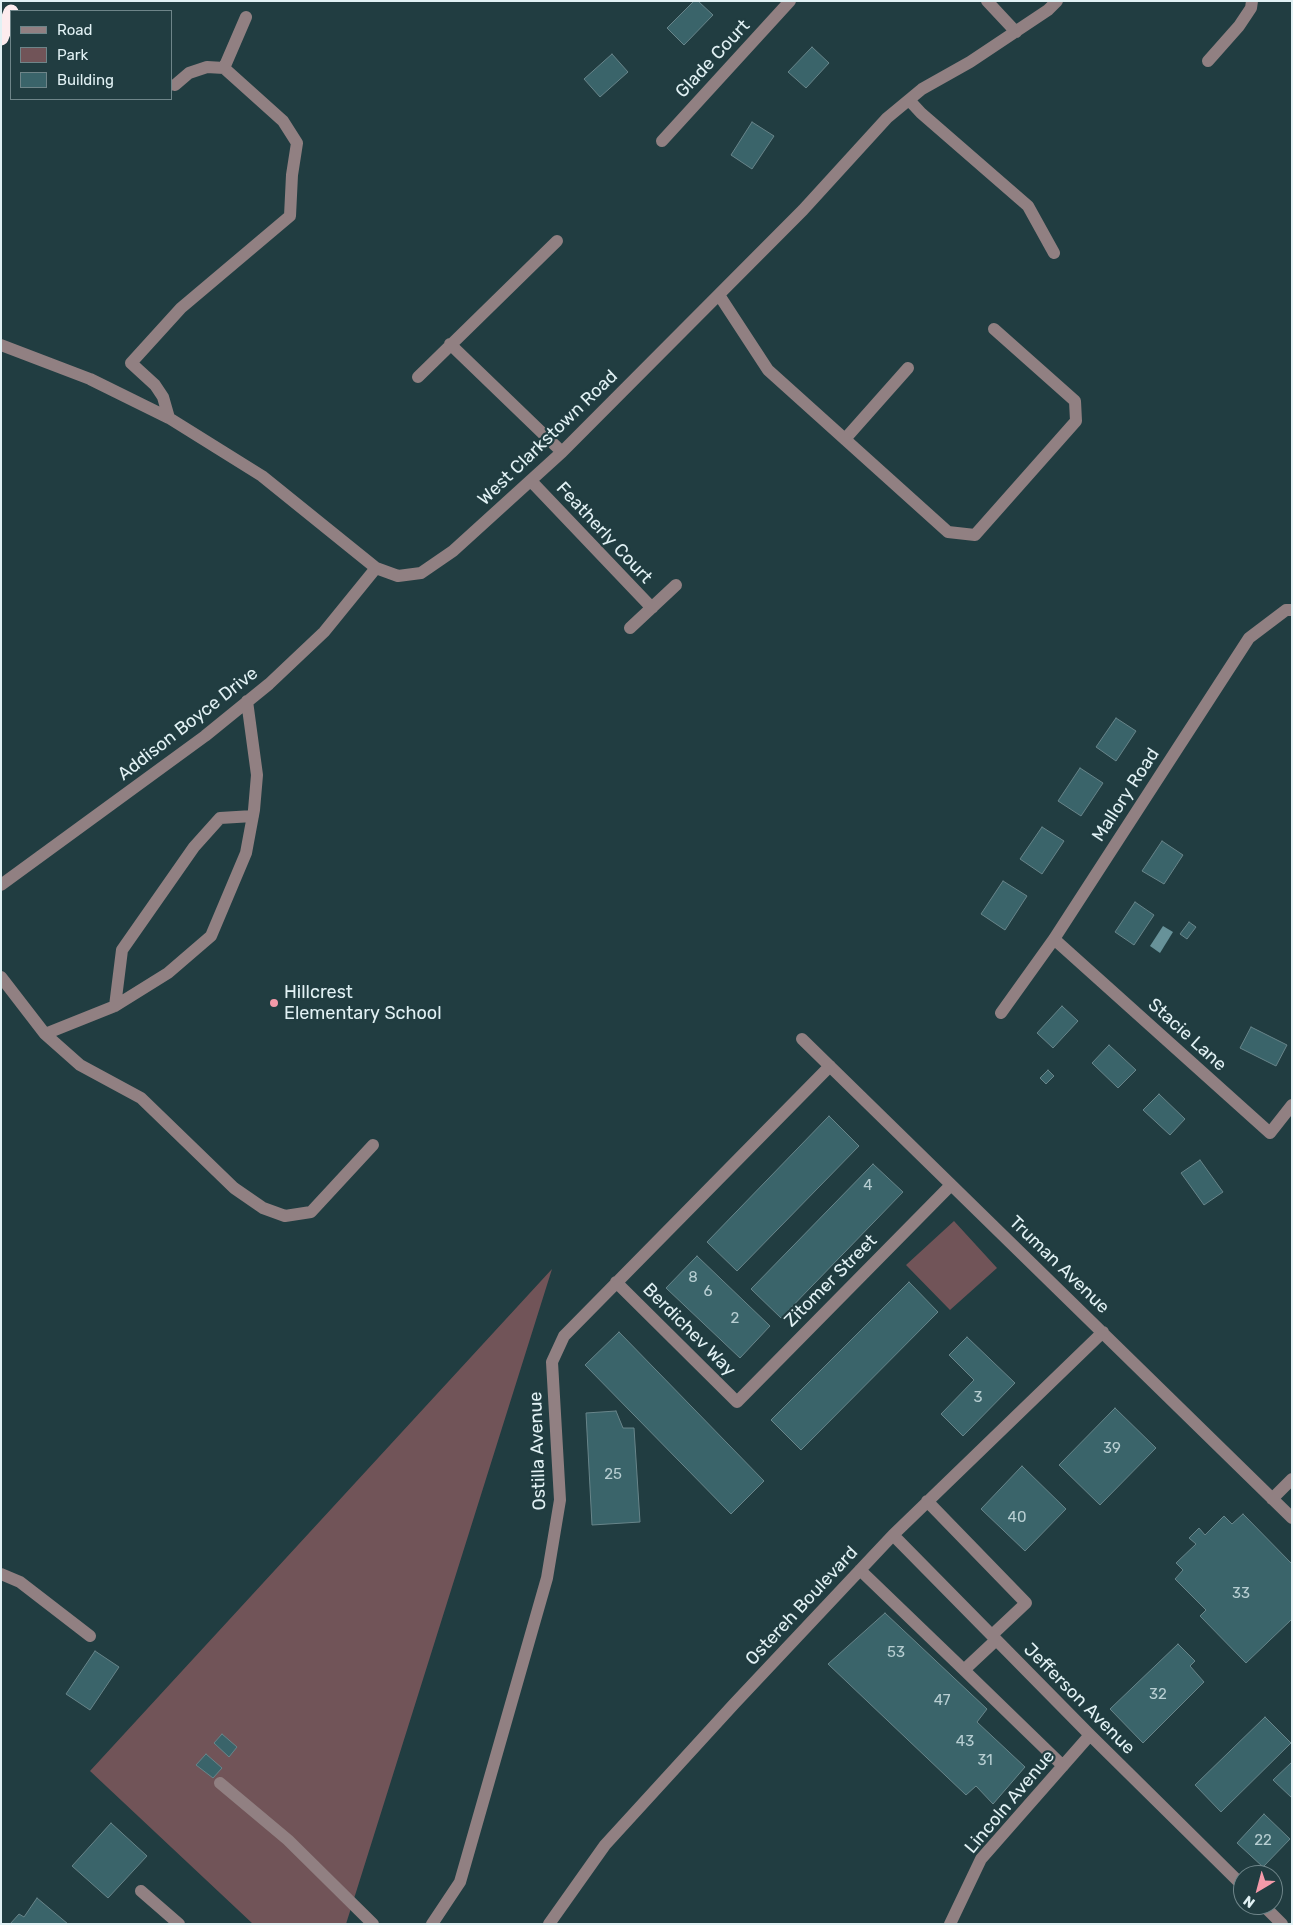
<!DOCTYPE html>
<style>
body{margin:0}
#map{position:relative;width:1293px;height:1925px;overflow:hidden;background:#213d41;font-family:Rubik,sans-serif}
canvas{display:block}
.frame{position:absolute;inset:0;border:2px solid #e1f1f4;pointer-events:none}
.legend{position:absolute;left:10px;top:10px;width:162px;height:90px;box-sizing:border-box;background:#213d41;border:1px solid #6e8589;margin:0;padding:6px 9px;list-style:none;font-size:15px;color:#e1f1f4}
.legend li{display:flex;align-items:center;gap:10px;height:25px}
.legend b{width:25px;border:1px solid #6e8589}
.north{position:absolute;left:1233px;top:1865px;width:50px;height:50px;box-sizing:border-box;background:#213d41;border:1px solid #6e8589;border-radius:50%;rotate:217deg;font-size:14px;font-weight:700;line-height:20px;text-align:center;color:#e1f1f4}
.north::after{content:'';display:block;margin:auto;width:18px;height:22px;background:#f39aa9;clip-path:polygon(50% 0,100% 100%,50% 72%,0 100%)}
</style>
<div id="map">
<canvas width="1293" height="1925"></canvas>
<div class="frame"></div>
<ul class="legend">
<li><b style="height:6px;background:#918082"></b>Road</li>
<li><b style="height:14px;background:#715458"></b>Park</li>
<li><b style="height:14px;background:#3a646a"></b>Building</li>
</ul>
<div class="north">N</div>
</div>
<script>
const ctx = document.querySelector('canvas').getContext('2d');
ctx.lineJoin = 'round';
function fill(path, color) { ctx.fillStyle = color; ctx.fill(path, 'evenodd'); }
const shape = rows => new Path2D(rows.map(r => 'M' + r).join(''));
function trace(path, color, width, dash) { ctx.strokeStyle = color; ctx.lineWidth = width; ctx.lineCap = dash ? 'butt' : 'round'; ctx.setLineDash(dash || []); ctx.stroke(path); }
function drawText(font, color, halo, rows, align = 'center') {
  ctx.font = font + ' Rubik,sans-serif'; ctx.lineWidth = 4.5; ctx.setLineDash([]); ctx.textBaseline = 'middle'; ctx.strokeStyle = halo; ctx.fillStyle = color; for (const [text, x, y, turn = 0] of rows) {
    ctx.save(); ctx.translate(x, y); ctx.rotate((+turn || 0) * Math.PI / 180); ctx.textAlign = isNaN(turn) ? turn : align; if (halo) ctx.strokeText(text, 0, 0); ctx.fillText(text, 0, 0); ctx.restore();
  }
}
fill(shape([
 [954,1221,997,1268,950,1310,906,1265],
 [552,1269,346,1924,253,1924,90,1771]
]), '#715458');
fill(shape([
 [1163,926,1173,932,1160,953,1150,946]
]), '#679299');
const building = shape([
 [694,1,698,1,713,15,684,45,667,28,694,1],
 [812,47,829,63,806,88,788,72,812,47],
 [612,54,628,72,600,97,584,79,612,54],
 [752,122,774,136,752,169,731,155,752,122],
 [1116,718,1136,731,1116,761,1096,747,1116,718],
 [1080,768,1103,783,1081,816,1058,801,1080,768],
 [1042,827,1064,841,1042,874,1020,859,1042,827],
 [1162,841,1183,855,1164,884,1142,871,1162,841],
 [1003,881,1027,896,1005,930,981,914,1003,881],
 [1135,902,1154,915,1134,945,1115,932,1135,902],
 [1189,922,1196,927,1187,939,1180,934,1189,922],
 [1062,1006,1078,1021,1053,1048,1037,1033,1062,1006],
 [1251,1027,1287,1045,1276,1066,1240,1048,1251,1027],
 [1109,1045,1136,1070,1118,1088,1092,1063,1109,1045],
 [1048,1070,1054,1076,1046,1084,1040,1078,1048,1070],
 [1159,1094,1185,1119,1170,1135,1143,1110,1159,1094],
 [829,1116,859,1146,737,1271,707,1242,829,1116],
 [1200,1160,1223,1192,1204,1205,1181,1173,1200,1160],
 [873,1164,903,1192,781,1318,751,1289,873,1164],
 [697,1256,770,1326,740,1358,666,1288,697,1256],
 [909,1282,938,1312,801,1450,771,1420,909,1282],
 [619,1332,764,1481,731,1514,585,1365,619,1332],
 [967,1337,1015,1383,963,1436,941,1414,974,1380,949,1355,967,1337],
 [1115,1408,1156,1448,1100,1505,1059,1465,1115,1408],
 [616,1411,623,1428,634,1428,640,1522,592,1525,586,1413,616,1411],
 [1022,1466,1066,1509,1025,1551,981,1509,1022,1466],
 [1243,1514,1292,1564,1292,1619,1246,1663,1200,1616,1206,1610,1175,1579,1183,1570,1176,1563,1196,1544,1189,1538,1199,1528,1205,1535,1224,1516,1232,1524,1243,1514],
 [885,1613,987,1709,977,1722,1025,1767,993,1804,976,1786,966,1795,828,1664,885,1613],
 [1178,1644,1195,1661,1190,1666,1204,1682,1143,1743,1110,1709,1178,1644],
 [95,1651,119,1667,90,1710,66,1694,95,1651],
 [1265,1717,1291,1743,1221,1812,1195,1785,1265,1717],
 [222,1734,237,1747,229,1757,214,1743,222,1734],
 [206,1754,222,1768,213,1778,196,1765,206,1754],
 [1292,1762,1292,1798,1273,1780,1292,1762],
 [1264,1814,1290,1839,1263,1867,1237,1843,1264,1814],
 [111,1823,147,1856,108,1898,72,1866,111,1823],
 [37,1898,68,1924,10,1924,19,1914,24,1917,37,1898]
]);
fill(building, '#3a646a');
trace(building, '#68858a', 1);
trace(shape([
 [987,1,1016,32],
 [1208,61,1239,26,1251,8,1252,1],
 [224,68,246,17],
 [909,100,921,113,1028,206,1054,253],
 [662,141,790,1],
 [719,295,768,370,948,532,975,535,1076,421,1075,401,994,329],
 [450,344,562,452],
 [1,345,90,379,169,418,262,476,376,568,398,576,421,573,453,551,562,452,803,210,887,118,922,89,970,62,1048,10,1057,1],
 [418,377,557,241],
 [169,418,163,397,155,385,131,363,181,308,290,216,292,175,297,143,283,121,224,68,207,67,189,73,175,85],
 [845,439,908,368],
 [531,481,652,608],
 [630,628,676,585],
 [1,885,205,736,269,684,324,632,376,568],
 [1054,939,1270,1133,1292,1105],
 [1,977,45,1034,115,1006,168,973,211,936,246,853,254,810,257,775,247,701],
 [115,1006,122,950,194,847,220,818,253,816],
 [1001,1013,1054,939,1249,638,1286,610,1292,610],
 [45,1034,80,1065,141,1098,234,1188,263,1208,285,1216,311,1212,373,1145],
 [802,1039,1292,1518],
 [616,1282,737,1402,951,1185],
 [1272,1499,1292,1479],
 [927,1501,1026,1603,992,1635],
 [893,1535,1090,1735,1243,1886],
 [860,1570,964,1670,996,1640],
 [1,1574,20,1582,90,1636],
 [964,1670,1063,1766],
 [220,1783,288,1840,373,1924],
 [141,1891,179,1924],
 [1263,1905,1282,1924],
 [432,1924,460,1882,547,1578,560,1500,552,1362,564,1336,830,1066],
 [549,1924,605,1845,734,1704,893,1535,1103,1332],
 [950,1924,981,1859,1090,1735]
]), '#918082', 12);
trace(shape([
 [1,38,11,12]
]), '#fdecee', 15);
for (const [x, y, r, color] of [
 [274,1003,5,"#f39aa9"]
]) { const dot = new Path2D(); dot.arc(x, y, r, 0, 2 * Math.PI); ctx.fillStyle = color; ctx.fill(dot); trace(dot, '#213d41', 2); }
drawText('15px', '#b7ced2', null, [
 ["4",868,1186],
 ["8",693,1278],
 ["6",708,1292],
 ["2",735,1319],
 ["3",978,1398],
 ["39",1112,1449],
 ["25",613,1475],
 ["40",1017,1518],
 ["33",1241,1594],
 ["53",896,1653],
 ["32",1158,1695],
 ["47",942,1701],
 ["43",965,1742],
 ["31",985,1761],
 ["22",1263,1841]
]);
drawText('18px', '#e1f1f4', '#213d41', [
 ["Glade Court",713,59,-47],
 ["West Clarkstown Road",548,438,-44],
 ["Featherly Court",604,533,47],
 ["Addison Boyce Drive",188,724,-38],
 ["Mallory Road",1126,795,-57],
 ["Stacie Lane",1187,1035,42],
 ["Truman Avenue",1059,1265,44],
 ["Zitomer Street",831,1281,-45],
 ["Berdichev Way",689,1330,45],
 ["Ostilla Avenue",538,1451,-92],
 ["Ostereh Boulevard",802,1606,-47],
 ["Jefferson Avenue",1079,1699,45],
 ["Lincoln Avenue",1010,1802,-50]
]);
drawText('18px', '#e1f1f4', '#213d41', [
 ["Hillcrest",284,993],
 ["Elementary School",284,1014]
], 'left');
</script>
